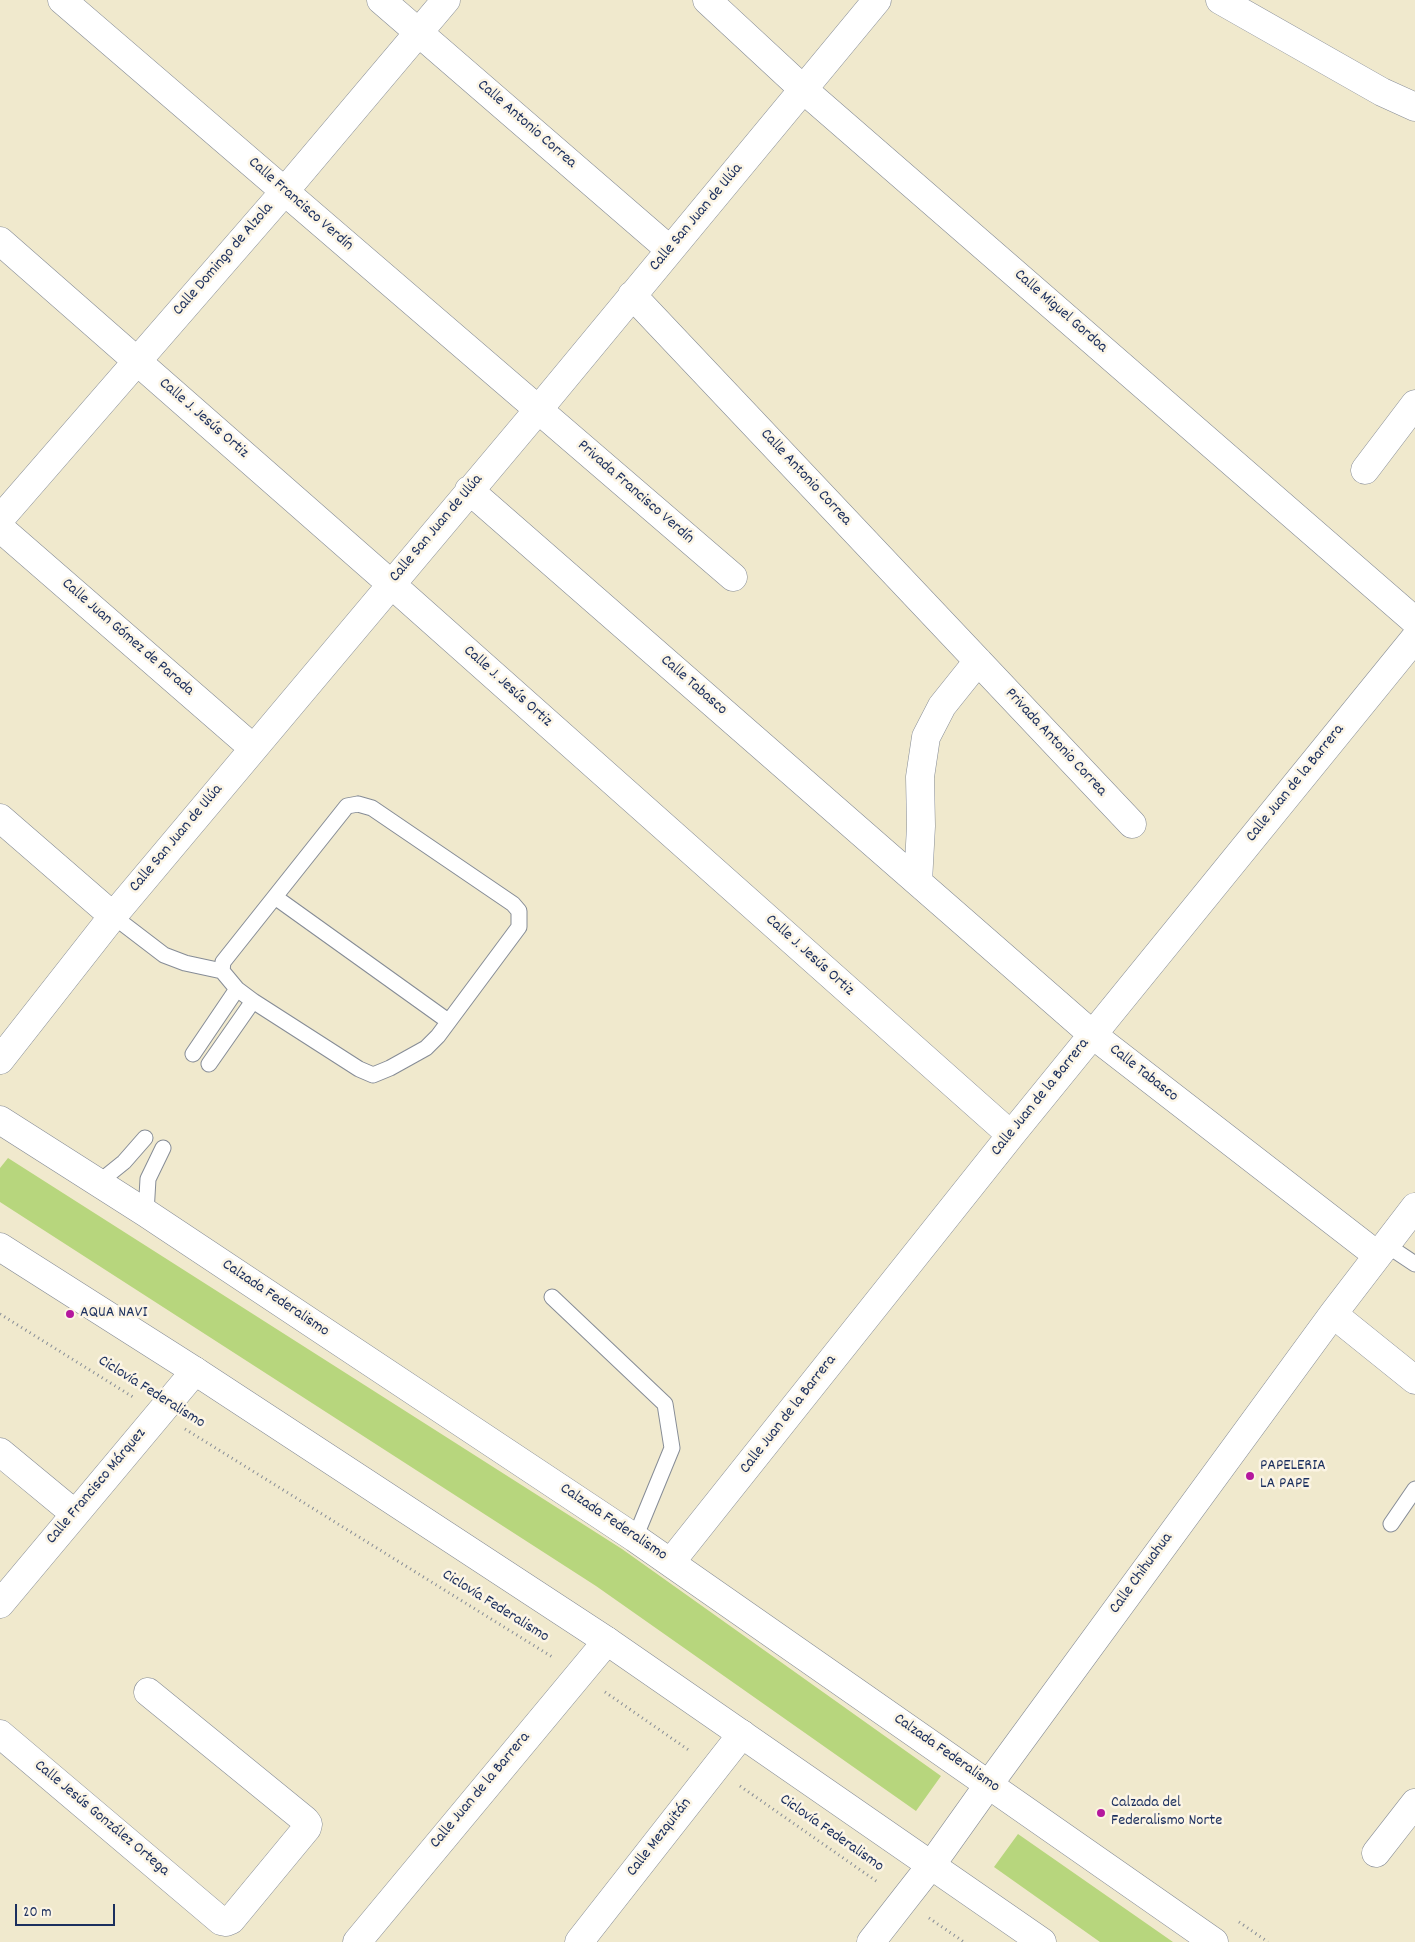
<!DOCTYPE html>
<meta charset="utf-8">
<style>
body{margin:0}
#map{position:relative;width:1415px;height:1942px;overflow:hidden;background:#f0e9cd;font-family:Dekko,sans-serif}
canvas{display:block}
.scale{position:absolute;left:15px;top:1904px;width:100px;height:22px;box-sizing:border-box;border:2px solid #1b2f5e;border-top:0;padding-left:6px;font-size:15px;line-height:18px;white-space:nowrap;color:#1b2f5e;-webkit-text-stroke:4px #fcf5e5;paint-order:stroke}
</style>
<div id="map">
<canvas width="1415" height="1942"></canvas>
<div class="scale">20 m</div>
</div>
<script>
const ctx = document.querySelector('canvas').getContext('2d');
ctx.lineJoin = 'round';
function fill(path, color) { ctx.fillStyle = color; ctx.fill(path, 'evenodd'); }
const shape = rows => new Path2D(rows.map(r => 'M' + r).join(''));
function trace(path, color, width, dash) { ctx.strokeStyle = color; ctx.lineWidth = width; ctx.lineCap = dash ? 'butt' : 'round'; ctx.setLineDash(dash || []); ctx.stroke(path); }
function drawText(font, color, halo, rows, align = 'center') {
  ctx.font = font + ' Dekko,sans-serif'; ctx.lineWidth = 5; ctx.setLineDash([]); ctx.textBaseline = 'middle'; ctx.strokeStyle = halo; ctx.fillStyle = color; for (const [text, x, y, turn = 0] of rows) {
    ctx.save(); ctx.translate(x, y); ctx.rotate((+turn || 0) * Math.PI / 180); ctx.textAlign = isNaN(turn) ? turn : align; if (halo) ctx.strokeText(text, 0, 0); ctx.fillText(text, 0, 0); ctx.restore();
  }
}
fill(shape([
 [8,1158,622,1549,941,1776,916,1811,596,1586,0,1202,0,1168],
 [1018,1834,1173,1942,1100,1942,994,1867]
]), '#b7d67d');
const lane = shape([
 [358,804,372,808,513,904,519,911,519,927,438,1036,426,1048,390,1068,373,1075,359,1069,253,1001,237,989,222,971,223,962,347,806,358,804],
 [275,897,448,1021],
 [113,916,164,955,185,963,222,971],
 [193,1054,237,989],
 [209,1064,253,1001],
 [98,1183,124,1162,145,1138],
 [146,1213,148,1179,163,1148],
 [1385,1244,1415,1264],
 [552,1297,665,1404,672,1448,635,1538],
 [1391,1524,1415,1489]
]);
const street = shape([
 [62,0,733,577],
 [381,0,670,250],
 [707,0,804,90,1415,621],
 [1220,0,1382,92,1415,107],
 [0,241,391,584,1011,1135],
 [632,295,1132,824],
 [1365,470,1415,404],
 [469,490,1093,1035,1377,1255],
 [0,519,284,192,446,0],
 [0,528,253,748],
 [0,818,113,916],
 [918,882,921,826,920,777,926,737,942,706,978,661],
 [0,1060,113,916,538,410,877,0],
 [1333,1314,1415,1380],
 [0,1452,75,1514],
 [671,1562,1011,1135,1415,638],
 [0,1604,195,1371],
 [0,1734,221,1921,226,1922,231,1920,307,1828,308,1824,305,1820,148,1692],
 [1376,1853,1415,1803],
 [357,1942,607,1641],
 [579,1942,742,1734],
 [871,1942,932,1864,989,1784,1333,1314,1415,1207]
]);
const primary = shape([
 [0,1120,146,1213,635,1538,1214,1942],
 [0,1247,195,1371,607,1641,1042,1942]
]);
trace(lane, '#868c96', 17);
trace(street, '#868c96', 29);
trace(primary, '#868c96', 29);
trace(shape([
 [0,1314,133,1397],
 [185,1429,554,1658],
 [605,1692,690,1751],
 [740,1786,879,1883],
 [929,1918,964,1942],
 [1239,1922,1268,1942]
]), '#868c96', 3, [1, 4]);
trace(lane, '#fff', 15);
trace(street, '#fff', 28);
trace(primary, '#fff', 28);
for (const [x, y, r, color] of [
 [70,1314,5,"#b5179e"],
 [1250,1476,5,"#b5179e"],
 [1101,1813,5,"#b5179e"]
]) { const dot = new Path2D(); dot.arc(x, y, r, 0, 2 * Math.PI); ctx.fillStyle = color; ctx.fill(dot); trace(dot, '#fcf5e5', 2); }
drawText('16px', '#1b2f5e', '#fcf5e5', [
 ["Calle Antonio Correa",526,125,41],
 ["Calle Francisco Verdín",300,205,41],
 ["Calle San Juan de Ulúa",697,218,-50],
 ["Calle Domingo de Alzola",224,260,-49],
 ["Calle Miguel Gordoa",1060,312,41],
 ["Calle J. Jesús Ortiz",203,419,41],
 ["Calle Antonio Correa",805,478,47],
 ["Privada Francisco Verdín",635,493,41],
 ["Calle San Juan de Ulúa",437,529,-50],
 ["Calle Juan Gómez de Parada",127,638,41],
 ["Calle Tabasco",693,686,41],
 ["Calle J. Jesús Ortiz",507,687,42],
 ["Privada Antonio Correa",1055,743,47],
 ["Calle Juan de la Barrera",1296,784,-51],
 ["Calle San Juan de Ulúa",177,839,-50],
 ["Calle J. Jesús Ortiz",809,956,42],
 ["Calle Tabasco",1143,1074,38],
 ["Calle Juan de la Barrera",1041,1098,-51],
 ["Calzada Federalismo",275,1299,34],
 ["Ciclovía Federalismo",151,1393,32],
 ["Calle Juan de la Barrera",789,1415,-52],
 ["Calle Francisco Márquez",97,1487,-50],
 ["Calzada Federalismo",613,1523,34],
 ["Calle Chihuahua",1142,1574,-54],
 ["Ciclovía Federalismo",495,1607,32],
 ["Calzada Federalismo",946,1754,35],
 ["Calle Juan de la Barrera",481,1791,-50],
 ["Calle Jesús González Ortega",101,1819,40],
 ["Ciclovía Federalismo",831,1834,35],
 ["Calle Mezquitán",660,1838,-52]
]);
drawText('16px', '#1b2f5e', '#fcf5e5', [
 ["AQUA NAVI",80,1314],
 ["PAPELERIA",1260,1467],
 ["LA PAPE",1260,1485],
 ["Calzada del",1111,1804],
 ["Federalismo Norte",1111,1822]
], 'left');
</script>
